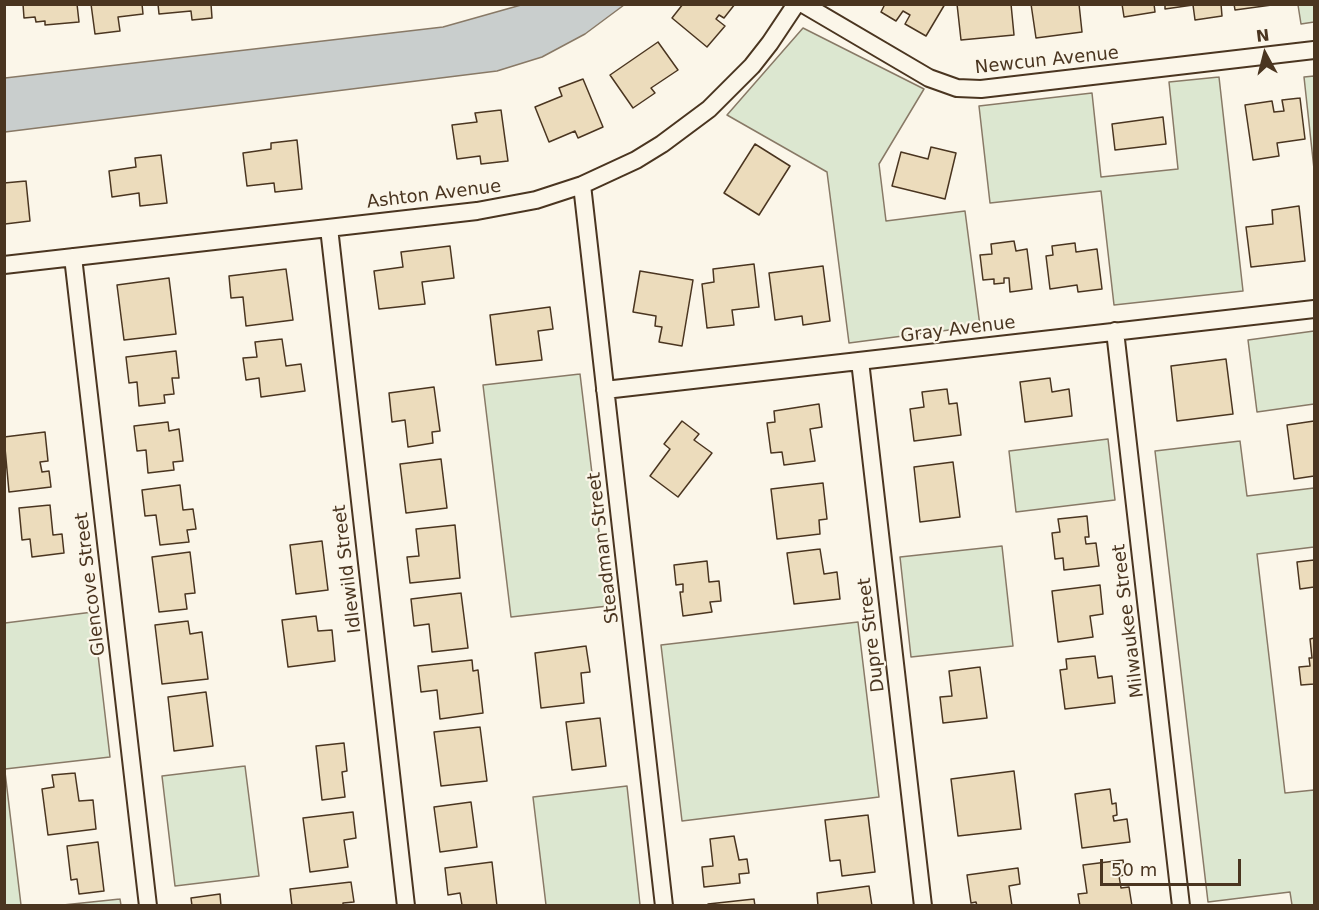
<!DOCTYPE html>
<style>
body{margin:0}
#map{position:relative;width:1319px;height:910px;overflow:hidden;background:#fbf6e9;font-family:"DejaVu Sans",sans-serif}
canvas{display:block}
.frame{position:absolute;inset:0;border:6px solid #4a3520;pointer-events:none}
.north{position:absolute;left:1235px;top:24px;width:60px;height:60px;-webkit-text-stroke:4px #fbf6e9;paint-order:stroke;rotate:353deg;font-size:16px;font-weight:700;line-height:24px;text-align:center;color:#4a3520}
.north::after{content:'';display:block;margin:auto;width:21px;height:27px;background:#4a3520;clip-path:polygon(50% 0,100% 100%,50% 72%,0 100%)}
.scale{position:absolute;left:1100px;top:859px;width:141px;height:27px;box-sizing:border-box;border:3px solid #4a3520;border-top:0;padding-left:8px;font-size:18px;line-height:21px;white-space:nowrap;color:#4a3520;-webkit-text-stroke:4px #fbf6e9;paint-order:stroke}
</style>
<div id="map">
<canvas width="1319" height="910"></canvas>
<div class="frame"></div>
<div class="north">N</div>
<div class="scale">50 m</div>
</div>
<script>
const ctx = document.querySelector('canvas').getContext('2d');
ctx.lineJoin = 'round';
function fill(path, color) { ctx.fillStyle = color; ctx.fill(path, 'evenodd'); }
const shape = rows => new Path2D(rows.map(r => 'M' + r).join(''));
function trace(path, color, width, dash) { ctx.strokeStyle = color; ctx.lineWidth = width; ctx.lineCap = dash ? 'butt' : 'round'; ctx.setLineDash(dash || []); ctx.stroke(path); }
function drawText(font, color, halo, rows, align = 'center') {
  ctx.font = font + ' "DejaVu Sans",sans-serif'; ctx.lineWidth = 4.5; ctx.setLineDash([]); ctx.textBaseline = 'middle'; ctx.strokeStyle = halo; ctx.fillStyle = color; for (const [text, x, y, turn = 0] of rows) {
    ctx.save(); ctx.translate(x, y); ctx.rotate((+turn || 0) * Math.PI / 180); ctx.textAlign = isNaN(turn) ? turn : align; if (halo) ctx.strokeText(text, 0, 0); ctx.fillText(text, 0, 0); ctx.restore();
  }
}
const green = shape([
 [1298,5,1314,5,1314,22,1301,24,1298,5],
 [803,28,924,89,879,164,886,221,965,211,980,326,849,343,827,172,727,115,803,28],
 [1314,76,1314,169,1304,77,1314,76],
 [1219,77,1243,291,1114,305,1101,191,990,203,979,106,1092,93,1101,177,1178,169,1169,82,1219,77],
 [1314,331,1314,404,1257,412,1248,340,1314,331],
 [580,374,608,606,511,617,483,385,580,374],
 [1108,439,1115,500,1016,512,1009,451,1108,439],
 [1240,441,1247,496,1314,488,1314,547,1257,554,1285,793,1314,790,1314,905,1292,905,1290,892,1208,902,1155,451,1240,441],
 [1002,546,1013,646,911,657,900,557,1002,546],
 [93,612,110,757,5,769,5,623,93,612],
 [858,622,879,797,682,821,661,645,858,622],
 [245,766,259,876,175,886,162,776,245,766],
 [4,772,5,772,21,905,5,905,4,772],
 [627,786,640,905,546,905,533,797,627,786],
 [120,899,121,905,63,905,120,899]
]);
fill(green, '#dce7d0');
trace(green, '#887966', 1.5);
const water = shape([
 [521,5,624,5,585,34,542,57,497,71,5,132,5,78,443,27,521,5]
]);
fill(water, '#c9cecd');
trace(water, '#887966', 1.5);
const building = shape([
 [23,4,77,4,79,22,45,25,45,21,36,22,35,17,24,18,23,4],
 [91,4,142,4,143,14,118,17,120,31,95,34,91,4],
 [158,4,211,4,212,18,192,20,191,11,159,14,158,4],
 [683,4,735,4,724,18,719,15,716,19,725,26,707,47,672,18,683,4],
 [885,4,945,4,926,36,905,24,910,15,903,11,896,21,881,12,885,4],
 [957,4,1011,4,1014,35,961,40,957,4],
 [1031,4,1079,4,1082,32,1036,38,1031,4],
 [1122,4,1154,4,1155,12,1124,17,1122,4],
 [1165,4,1221,4,1222,16,1195,20,1193,5,1165,9,1165,4],
 [1234,4,1279,4,1235,10,1234,4],
 [658,42,678,70,651,88,655,93,633,108,610,75,658,42],
 [583,79,603,127,578,138,575,131,549,142,535,107,562,96,559,88,583,79],
 [1300,98,1305,139,1277,143,1279,156,1253,160,1245,105,1272,101,1274,112,1284,111,1282,100,1300,98],
 [501,110,508,161,481,164,480,156,457,159,452,125,477,122,475,113,501,110],
 [1163,117,1166,144,1115,150,1112,124,1163,117],
 [297,140,302,189,275,192,274,183,247,186,243,153,271,149,271,143,297,140],
 [755,144,790,166,759,215,724,193,755,144],
 [931,147,956,153,945,199,892,186,901,152,928,159,931,147],
 [161,155,167,203,140,206,139,193,112,197,109,171,136,167,135,158,161,155],
 [26,181,30,221,5,224,4,183,26,181],
 [1299,206,1305,261,1251,267,1246,227,1273,224,1272,210,1299,206],
 [1014,241,1016,251,1027,249,1032,289,1010,292,1009,278,1004,278,1004,283,994,284,994,279,983,280,980,255,992,254,991,244,1014,241],
 [1075,243,1076,252,1097,249,1102,289,1078,292,1077,285,1050,289,1046,256,1053,255,1052,246,1075,243],
 [450,246,454,278,422,282,425,304,379,309,374,271,403,267,401,252,450,246],
 [754,264,759,307,732,310,734,325,707,328,702,284,714,282,713,269,754,264],
 [823,266,830,321,803,325,802,316,775,320,769,273,823,266],
 [286,269,293,320,246,326,243,297,231,298,229,276,286,269],
 [640,271,693,280,682,346,659,342,662,327,655,326,656,316,633,312,640,271],
 [169,278,176,334,124,340,117,285,169,278],
 [550,307,553,329,538,331,542,360,496,365,490,315,550,307],
 [282,339,286,366,301,364,305,391,261,397,259,378,246,380,243,358,257,357,255,342,282,339],
 [176,351,179,378,172,378,174,394,164,395,165,403,139,406,137,382,129,383,126,357,176,351],
 [1226,359,1233,414,1177,421,1171,366,1226,359],
 [1050,378,1052,392,1069,389,1072,416,1025,422,1020,382,1050,378],
 [434,387,440,431,432,432,433,443,408,447,405,420,392,422,389,393,434,387],
 [947,389,949,404,957,403,961,435,914,441,910,409,924,407,922,392,947,389],
 [819,404,822,427,810,429,815,461,784,465,782,452,771,453,767,423,775,422,774,411,819,404],
 [682,421,699,434,694,440,712,453,678,497,650,476,670,449,664,444,682,421],
 [1314,421,1314,476,1294,479,1287,425,1314,421],
 [168,422,169,431,179,429,183,461,173,462,174,470,148,473,146,450,137,451,134,426,168,422],
 [45,432,48,461,40,462,42,472,49,471,51,487,9,492,4,437,45,432],
 [441,459,447,508,406,513,400,464,441,459],
 [953,462,960,517,920,522,914,467,953,462],
 [823,483,827,519,819,520,820,534,777,539,771,489,823,483],
 [180,485,183,510,193,509,196,529,187,530,189,542,160,545,156,515,145,516,142,490,180,485],
 [50,505,53,535,62,534,64,553,32,557,30,539,22,540,19,508,50,505],
 [1087,516,1089,537,1085,537,1086,544,1096,543,1099,566,1064,570,1063,558,1055,559,1052,533,1060,532,1058,519,1087,516],
 [455,525,460,578,410,583,407,557,419,556,416,529,455,525],
 [322,541,328,590,296,594,290,545,322,541],
 [820,549,824,574,837,572,840,599,794,604,787,553,820,549],
 [190,552,195,593,185,594,187,609,159,612,152,557,190,552],
 [1314,560,1314,594,1314,587,1300,589,1297,562,1314,560],
 [707,561,709,582,719,581,721,601,710,602,712,612,683,616,680,592,683,592,683,584,676,585,674,565,707,561],
 [1100,585,1103,614,1090,616,1093,637,1058,642,1052,591,1100,585],
 [461,593,468,648,432,652,429,624,414,626,411,599,461,593],
 [316,616,318,631,332,630,335,661,288,667,282,620,316,616],
 [188,621,190,634,202,632,208,679,162,684,155,625,188,621],
 [1314,638,1314,684,1301,685,1299,667,1310,666,1309,658,1312,658,1310,639,1314,638],
 [586,646,590,672,581,673,584,703,541,708,535,653,586,646],
 [1095,656,1098,678,1112,676,1115,703,1065,709,1060,670,1067,669,1066,659,1095,656],
 [472,660,473,671,478,670,483,713,440,719,437,690,421,692,418,666,472,660],
 [980,667,987,718,943,723,940,697,952,696,949,671,980,667],
 [206,692,213,746,174,751,168,697,206,692],
 [600,718,606,766,572,770,566,722,600,718],
 [480,727,487,781,441,786,434,732,480,727],
 [344,743,347,771,342,772,345,797,322,800,316,746,344,743],
 [1014,771,1021,829,958,836,951,779,1014,771],
 [75,773,79,801,93,800,96,829,48,835,42,789,54,787,52,775,75,773],
 [1110,789,1112,804,1116,803,1117,815,1113,816,1114,821,1127,819,1130,842,1082,848,1075,794,1110,789],
 [471,802,477,847,440,852,434,807,471,802],
 [353,812,356,838,344,840,348,867,310,872,303,818,353,812],
 [868,815,875,872,842,876,840,860,830,861,825,820,868,815],
 [734,836,739,860,747,859,749,873,739,874,740,883,704,887,702,867,713,866,710,839,734,836],
 [98,842,104,891,79,894,77,879,71,880,67,846,98,842],
 [1123,860,1125,875,1119,876,1121,888,1129,887,1132,906,1080,906,1078,894,1087,893,1083,865,1123,860],
 [492,862,497,906,459,906,462,905,460,893,448,895,445,868,492,862],
 [1018,868,1020,884,1009,886,1012,906,977,906,976,902,971,903,967,875,1018,868],
 [351,882,354,902,343,903,343,906,292,906,290,889,351,882],
 [869,886,872,906,818,906,817,893,869,886],
 [220,894,221,906,192,906,191,898,220,894],
 [754,899,755,906,708,906,708,904,754,899]
]);
fill(building, '#ecdcbc');
trace(building, '#4a3520', 1.5);
const street = shape([
 [803,4,929,78,957,88,981,89,1314,50],
 [582,185,664,906],
 [329,228,406,906],
 [73,257,148,906],
 [4,265,477,211,536,200,582,185,636,160,662,144,709,109,752,66,770,43,796,4],
 [1115,331,1181,906],
 [860,361,923,906],
 [605,390,1314,309]
]);
trace(street, '#4a3520', 20);
trace(street, '#fbf6e9', 16);
drawText('18px', '#4a3520', '#fbf6e9', [
 ["Newcun Avenue",1047,61,-6],
 ["Ashton Avenue",434,195,-7],
 ["Gray Avenue",958,330,-7],
 ["Steadman Street",604,548,-97],
 ["Idlewild Street",348,569,-97],
 ["Glencove Street",91,584,-97],
 ["Milwaukee Street",1129,621,-97],
 ["Dupre Street",872,635,-97]
]);
</script>
